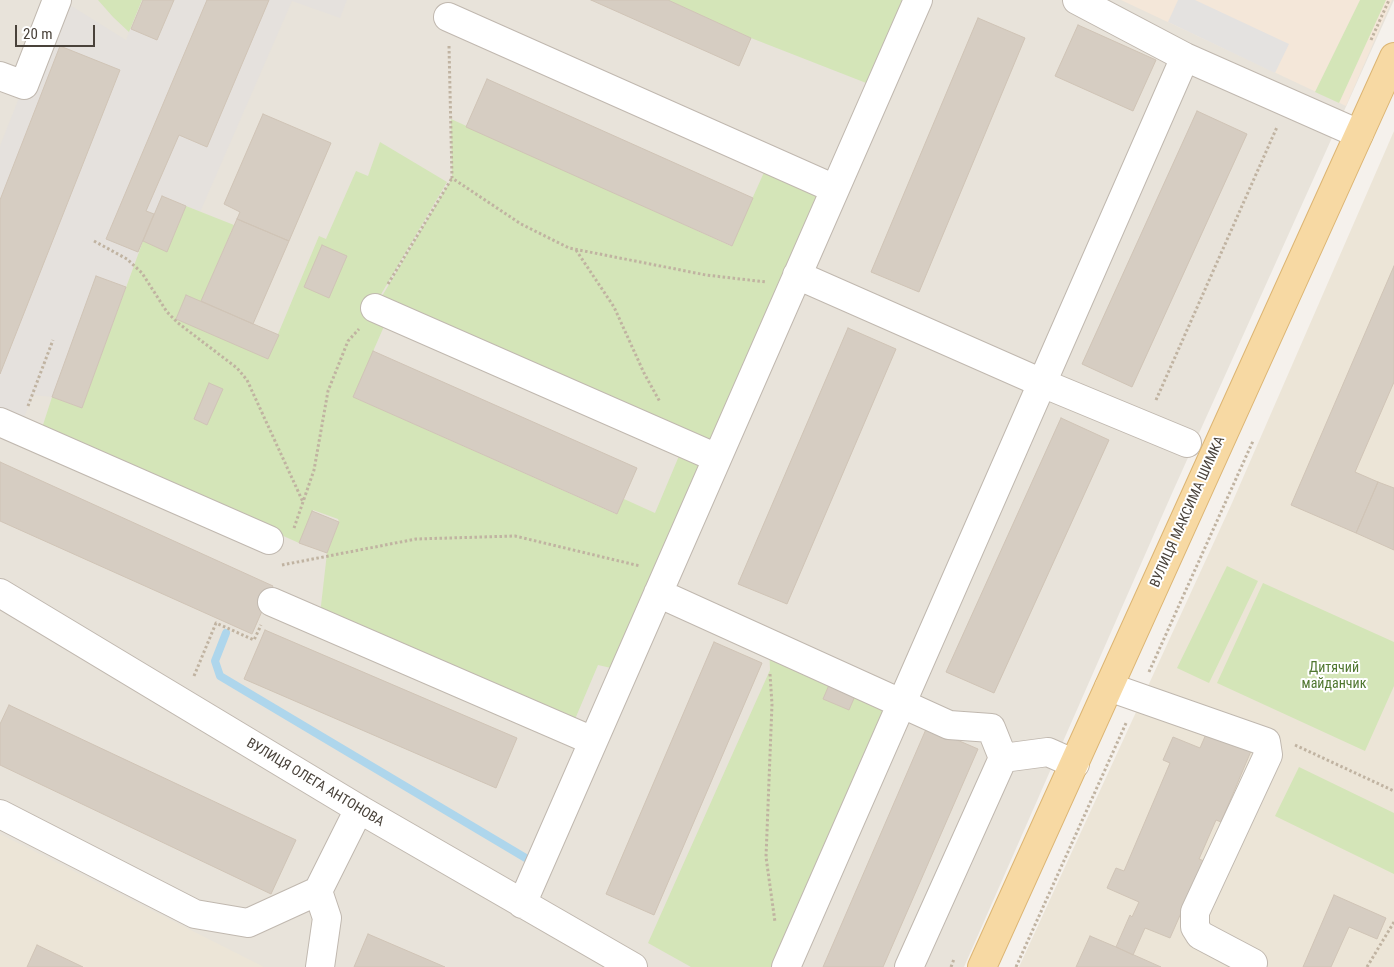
<!DOCTYPE html>
<meta charset="utf-8">
<style>
body{margin:0}
#map{position:relative;width:1394px;height:967px;overflow:hidden;background:#f5f1ec;font-family:"Roboto Condensed",sans-serif}
canvas{display:block}
.scale{position:absolute;left:15px;top:25px;width:80px;height:22px;box-sizing:border-box;border:2px solid #49423a;border-top:0;padding-left:6px;font-size:15px;line-height:18px;white-space:nowrap;color:#49423a;-webkit-text-stroke:4px #fff;paint-order:stroke}
</style>
<div id="map">
<canvas width="1394" height="967"></canvas>
<div class="scale">20 m</div>
</div>
<script>
const ctx = document.querySelector('canvas').getContext('2d');
ctx.lineJoin = 'round';
function fill(path, color) { ctx.fillStyle = color; ctx.fill(path, 'evenodd'); }
const shape = rows => new Path2D(rows.map(r => 'M' + r).join(''));
function trace(path, color, width, dash) { ctx.strokeStyle = color; ctx.lineWidth = width; ctx.lineCap = dash ? 'butt' : 'round'; ctx.setLineDash(dash || []); ctx.stroke(path); }
function drawText(font, color, halo, rows, align = 'center') {
  ctx.font = font + ' "Roboto Condensed",sans-serif'; ctx.lineWidth = 4; ctx.setLineDash([]); ctx.textBaseline = 'middle'; ctx.strokeStyle = halo; ctx.fillStyle = color; for (const [text, x, y, turn = 0] of rows) {
    ctx.save(); ctx.translate(x, y); ctx.rotate((+turn || 0) * Math.PI / 180); ctx.textAlign = isNaN(turn) ? turn : align; if (halo) ctx.strokeText(text, 0, 0); ctx.fillText(text, 0, 0); ctx.restore();
  }
}
fill(shape([
 [0,0,1394,0,1173,491,964,967,0,967]
]), '#e8e3da');
fill(shape([
 [1121,0,1392,0,1346,106]
]), '#f4e7d9');
fill(shape([
 [62,0,126,40,142,0,347,0,340,18,292,1,200,212,187,206,167,252,142,242,82,408,52,397,33,395,19,430,0,422,0,146,24,85]
]), '#e5e1dd');
fill(shape([
 [1394,131,1394,967,1019,967,1232,503],
 [0,834,264,967,0,967]
]), '#ece5d7');
fill(shape([
 [98,0,142,0,129,32,113,17],
 [668,0,918,0,879,88,751,38],
 [1360,0,1386,0,1339,103,1315,92],
 [451,119,731,246,770,159,835,189,624,671,598,665,570,731,319,623,327,553,339,522,338,519,313,510,299,543,42,428,52,397,82,408,143,241,167,251,186,206,234,225,201,301,176,319,268,358,319,236,326,239,356,171,368,176,380,142,447,182,373,308,389,315,353,397,616,514,624,499,655,513,684,444,375,308,452,178],
 [1227,566,1258,581,1209,683,1177,668],
 [1263,583,1394,642,1394,686,1365,751,1217,683],
 [769,643,902,703,786,967,691,967,648,943,770,670],
 [1299,767,1394,813,1394,874,1275,816]
]), '#d4e5b8');
fill(shape([
 [1178,0,1195,0,1289,44,1275,73,1168,22]
]), '#e4e2e0');
trace(shape([
 [226,633,215,661,220,676,534,863]
]), '#aed6ec', 8);
const building = shape([
 [143,0,174,0,157,40,131,29,143,0],
 [207,0,269,0,207,147,179,135,146,211,154,214,138,252,106,239,207,0],
 [591,0,668,0,751,38,739,66,591,0],
 [978,18,1025,38,919,292,871,272,978,18],
 [1078,25,1156,60,1133,111,1055,76,1078,25],
 [60,46,120,70,0,374,0,200,60,46],
 [487,79,753,198,732,246,466,127,487,79],
 [1197,111,1247,134,1132,387,1082,364,1197,111],
 [263,114,331,143,289,241,237,219,240,212,224,204,263,114],
 [162,196,186,206,167,252,143,241,162,196],
 [237,219,289,241,253,324,201,301,237,219],
 [322,245,347,256,329,298,304,287,322,245],
 [1394,266,1394,382,1355,472,1378,482,1356,533,1291,505,1394,266],
 [96,276,126,287,82,408,52,397,96,276],
 [186,295,279,335,268,359,176,319,186,295],
 [848,328,896,349,787,604,738,584,848,328],
 [373,351,637,468,617,514,353,397,373,351],
 [209,383,223,389,207,425,194,419,209,383],
 [1061,418,1109,440,994,693,946,672,1061,418],
 [0,462,273,586,252,634,0,521,0,462],
 [1378,482,1394,488,1394,550,1356,533,1378,482],
 [312,511,339,522,327,553,299,543,312,511],
 [265,630,517,738,496,788,244,679,265,630],
 [714,642,762,663,654,915,606,894,714,642],
 [829,685,855,696,849,710,823,699,829,685],
 [9,705,296,840,271,894,0,765,0,724,9,705],
 [1210,725,1254,744,1221,822,1216,820,1199,859,1204,861,1170,938,1145,928,1133,955,1116,947,1130,915,1132,917,1139,902,1107,888,1116,868,1124,871,1170,763,1163,760,1173,737,1200,748,1210,725],
 [927,727,978,749,883,967,823,967,927,727],
 [1334,895,1386,918,1377,939,1349,927,1331,967,1303,967,1334,895],
 [368,934,445,967,354,967,368,934],
 [1090,936,1116,947,1161,967,1076,967,1090,936],
 [37,945,83,967,27,967,37,945]
]);
fill(building, '#d6cdc2');
trace(building, '#d0c4b6', 1);
const minor = shape([
 [1077,0,1185,57,1359,134],
 [448,17,835,189],
 [0,76,24,85,57,0],
 [797,275,1042,383,1187,443],
 [375,308,717,458],
 [0,422,269,540],
 [0,593,359,809,633,967],
 [658,593,949,725,991,728,1003,758,1048,752,1075,764],
 [272,602,593,741],
 [1109,687,1266,742,1268,755,1195,912,1195,927,1200,935,1253,963],
 [0,814,195,914,248,923,318,891],
 [522,904,918,0],
 [320,967,327,918,318,891,359,809],
 [786,967,1185,57],
 [909,967,1003,758]
]);
const major = shape([
 [982,967,1394,57]
]);
trace(minor, '#c0b8af', 30);
trace(major, '#dcb573', 30);
trace(shape([
 [1371,40,1389,0],
 [449,46,452,178,521,224,569,248,706,275,766,282],
 [94,241,127,259,142,273,167,312,178,323,237,368,247,380,303,502],
 [576,250,614,307,644,373,660,402],
 [388,284,452,178],
 [1156,400,1277,127],
 [28,406,53,340],
 [294,528,314,470,328,391,348,341,359,329],
 [282,565,416,539,515,536,640,566],
 [1149,672,1253,441],
 [770,674,772,704,766,857,775,922],
 [194,676,216,623,254,640,261,625],
 [1295,745,1394,791],
 [951,967,954,959],
 [1016,967,1127,721],
 [1367,967,1394,922]
]), '#c0b3a1', 3, [2.5, 2.5]);
trace(minor, '#fff', 28);
trace(major, '#f7d9a3', 28);
drawText('14px', '#49423a', '#fff', [
 ["ВУЛИЦЯ МАКСИМА ШИМКА",1188,512,-66],
 ["ВУЛИЦЯ ОЛЕГА АНТОНОВА",315,783,31]
]);
drawText('14px', '#507730', '#fff', [
 ["Дитячий",1334,668],
 ["майданчик",1334,684]
]);
</script>
